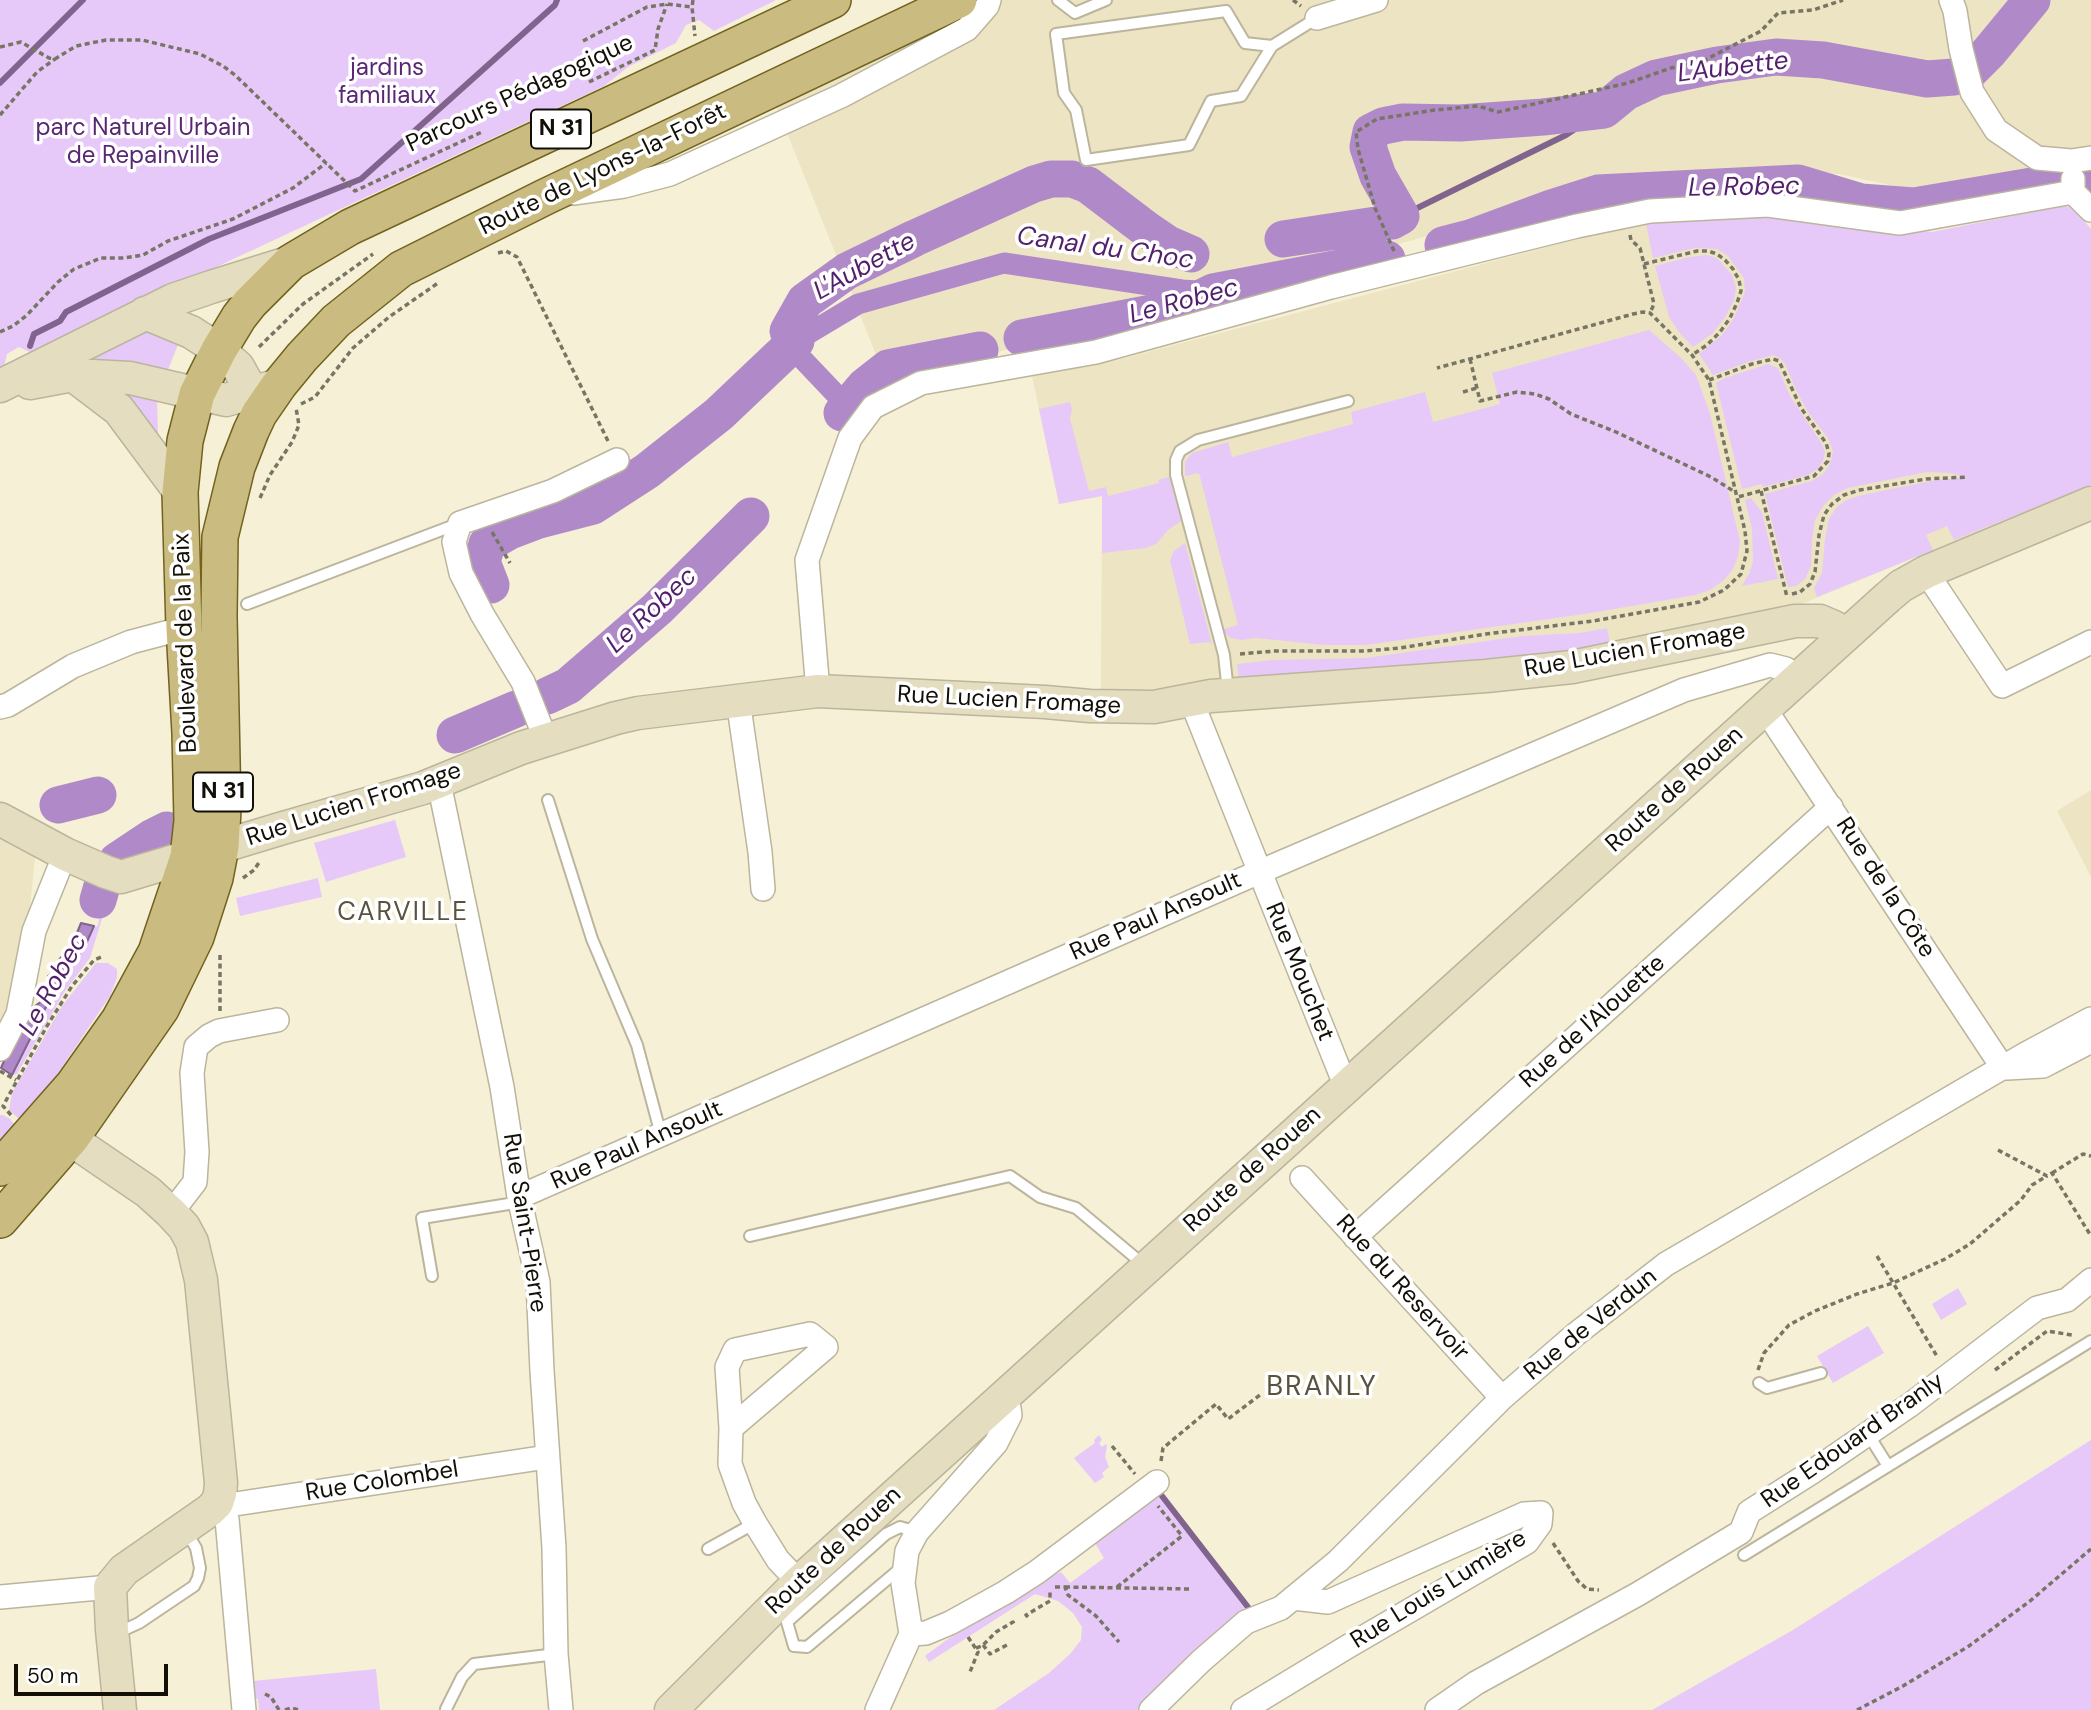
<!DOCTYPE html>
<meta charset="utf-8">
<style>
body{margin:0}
#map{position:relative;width:2091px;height:1710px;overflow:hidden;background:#f6f0d6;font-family:"DM Sans",sans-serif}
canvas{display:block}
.scale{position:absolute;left:14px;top:1664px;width:154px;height:32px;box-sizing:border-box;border:4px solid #110f06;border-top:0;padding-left:9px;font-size:21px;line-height:24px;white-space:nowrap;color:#110f06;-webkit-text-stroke:5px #fff;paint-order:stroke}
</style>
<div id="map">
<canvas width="2091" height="1710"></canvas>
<div class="scale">50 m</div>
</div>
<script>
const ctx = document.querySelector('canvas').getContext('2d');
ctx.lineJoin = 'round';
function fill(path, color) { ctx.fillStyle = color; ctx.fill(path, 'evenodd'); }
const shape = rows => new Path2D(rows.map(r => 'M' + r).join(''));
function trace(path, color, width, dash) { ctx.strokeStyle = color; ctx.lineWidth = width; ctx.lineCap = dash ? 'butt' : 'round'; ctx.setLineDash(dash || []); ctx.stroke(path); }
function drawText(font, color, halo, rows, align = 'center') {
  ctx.font = font + ' "DM Sans",sans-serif'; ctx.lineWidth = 7; ctx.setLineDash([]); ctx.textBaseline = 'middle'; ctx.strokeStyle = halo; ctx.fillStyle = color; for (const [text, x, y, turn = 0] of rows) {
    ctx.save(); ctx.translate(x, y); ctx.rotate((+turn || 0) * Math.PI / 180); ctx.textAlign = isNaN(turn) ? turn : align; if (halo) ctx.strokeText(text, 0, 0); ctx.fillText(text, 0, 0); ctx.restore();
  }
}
fill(shape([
 [980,0,2091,0,2091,169,2084,163,1927,193,1839,174,1643,178,887,382,775,103],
 [2064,206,2091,229,2091,485,1799,605,1765,613,1573,652,1244,682,1240,680,1239,677,1215,679,1215,685,1135,690,1101,689,1102,496,1059,504,1032,376,1121,359,1635,224,1786,216,1932,232],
 [2091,790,2091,877,2057,811],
 [0,837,35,856,19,1022,0,1056]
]), '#ede4c3');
fill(shape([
 [0,0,776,0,714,31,699,20,686,25,676,43,628,67,604,86,32,353,19,347,7,354,4,367,0,369],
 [2064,206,2073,207,2091,229,2091,485,1954,540,1947,526,1926,535,1933,550,1817,597,1814,588,1822,573,1825,539,1829,519,1836,508,1846,500,1862,495,1931,481,1965,477,1950,473,1927,472,1848,488,1834,495,1824,505,1815,520,1812,540,1811,566,1805,579,1796,586,1788,587,1765,494,1812,481,1824,473,1830,464,1833,451,1828,438,1808,412,1797,392,1785,364,1781,359,1774,355,1748,362,1713,375,1699,354,1721,336,1733,320,1745,292,1744,278,1728,256,1717,249,1695,248,1653,258,1646,223,1786,216,1932,232],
 [1706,255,1717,258,1732,275,1736,287,1734,300,1726,316,1713,333,1693,347,1679,332,1669,317,1655,266,1689,257],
 [143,327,181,337,166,375,50,366],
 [1649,330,1680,357,1696,375,1710,414,1740,541,1738,556,1733,569,1724,580,1710,590,1695,595,1591,613,1366,645,1323,645,1257,638,1241,640,1231,638,1226,634,1224,629,1238,625,1199,473,1185,476,1185,462,1192,453,1228,442,1232,457,1353,424,1351,412,1425,392,1433,422,1500,404,1492,373],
 [1768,364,1778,368,1790,396,1822,444,1825,452,1823,461,1818,469,1808,475,1763,487,1762,484,1742,489,1716,383,1725,378],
 [107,388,157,395,158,433,153,441],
 [1070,402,1072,410,1070,419,1089,491,1106,487,1108,496,1159,483,1158,480,1169,477,1181,521,1168,530,1156,544,1146,548,1102,553,1102,496,1059,504,1039,409],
 [1751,498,1762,512,1778,579,1742,586,1749,574,1753,562,1752,529,1745,500],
 [1185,543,1212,644,1209,642,1190,644,1170,560,1174,551],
 [1607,628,1610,644,1573,652,1244,682,1239,679,1237,664,1272,660,1366,658,1522,636,1580,633],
 [395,820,406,857,326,882,314,843],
 [318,878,322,897,240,916,236,898],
 [111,889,90,958,65,991,17,1074,12,1075,58,983,86,944,94,926,97,927,107,894],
 [96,963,108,963,117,969,117,978,110,996,33,1110,24,1118,18,1118,9,1110,12,1093,62,1006],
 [0,1115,3,1115,10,1119,15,1125,0,1154],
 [1958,1288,1967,1304,1941,1320,1932,1304],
 [1868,1326,1884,1353,1833,1383,1817,1356],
 [1099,1435,1102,1440,1099,1443,1102,1447,1106,1444,1107,1446,1105,1457,1109,1467,1102,1473,1104,1477,1095,1483,1074,1458,1095,1443,1094,1440],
 [2091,1440,2091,1710,1652,1710,1793,1630],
 [1160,1493,1249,1604,1137,1710,994,1710,1049,1673,1070,1654,1081,1640,1082,1627,1073,1613,1058,1601,1035,1594,929,1662,925,1656,945,1641,1050,1577,1061,1572,1070,1583,1104,1558,1095,1543],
 [376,1669,380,1710,259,1710,258,1699,255,1699,253,1681]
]), '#e6c9f9');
const water = shape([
 [81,923,94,926,86,944,58,983,12,1075,1,1068,26,1011,31,1013,35,1006,42,1001,45,995,40,992,42,988,47,990,53,980,48,976,50,975,54,977,61,965,57,962,72,945,81,923]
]);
fill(water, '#b089c9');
trace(water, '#80648e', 2);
trace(shape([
 [0,83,83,0],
 [1401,216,1566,135,1604,110],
 [30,346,34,334,60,321,66,312,209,239,361,179,555,5,557,0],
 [1162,1496,1251,1611]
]), '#80648e', 6);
trace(shape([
 [796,341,858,304,1004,263,1182,290,1213,292],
 [790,346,847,406]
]), '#b089c9', 21);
trace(shape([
 [1970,71,1989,52,2032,0],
 [1392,221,1401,216,1378,176,1368,147,1371,132,1383,126,1403,122,1460,123,1543,117,1604,110,1626,92,1656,78,1717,65,1776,57,1823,60,1927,79,1954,77],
 [1283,239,1376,225],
 [1443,245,1470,238,1551,208,1598,193,1798,183,1861,202,1914,206,2091,176],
 [1022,338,1183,307,1213,292,1387,259],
 [842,413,865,386,888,368,980,350],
 [491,585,482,562,487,544,510,531,539,520,593,506,647,471,719,414,796,341,788,331,805,301,847,271,915,238,1034,184,1051,179,1072,179,1088,185,1146,229,1168,244,1191,254],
 [547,696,568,686,657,609,751,516],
 [455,735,516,709],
 [58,805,98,795],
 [117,861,153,837,167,830],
 [98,900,102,886]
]), '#b089c9', 37);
const lane = shape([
 [1058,0,1075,13,1106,0],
 [1272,46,1245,43,1226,11,1056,34,1064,93,1076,110,1086,160,1189,145,1211,101,1241,96,1272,46,1317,18],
 [247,604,460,523],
 [1228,692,1224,655,1176,475,1176,460,1180,451,1198,440,1348,401],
 [548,800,592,939,637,1045,661,1135],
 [750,1236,1010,1176,1040,1197,1076,1208,1144,1265],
 [432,1276,422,1218,521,1202],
 [1759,1383,1767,1388,1821,1373],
 [1868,1434,1888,1466],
 [708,1549,755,1523],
 [1744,1555,2091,1341],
 [902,1567,807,1647,794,1646,787,1622,886,1534,900,1527,917,1532],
 [114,1630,126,1629,139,1623,194,1586,198,1578,200,1568,196,1548,186,1531],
 [446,1709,462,1677,474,1664,556,1654]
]);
const street = shape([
 [1951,0,1955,11,1961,49,1972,92,1996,130,2037,158,2071,161,2091,158],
 [1317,18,1376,0],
 [2073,179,2073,192,2091,210],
 [573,193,624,186,670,174,841,96,967,29,987,6,989,0],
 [1926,572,2002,686,2091,642],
 [818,691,807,560,850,438,873,407,921,383,1096,352,1331,287,1577,226,1650,211,1768,205,1900,223,2073,192],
 [738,700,760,852,763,889],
 [1191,700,1346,1087],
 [0,707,8,705,73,666,131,642,184,628],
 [1765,709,2003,1068],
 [546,740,523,682,482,614,461,573,454,542,460,523,553,491,617,460],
 [439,783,502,1087,519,1197,538,1282,542,1371,554,1548,556,1654,561,1710],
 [0,1049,18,1014,34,931,65,854],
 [2007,1068,2043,1066,2091,1041],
 [1302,1178,1502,1398],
 [519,1197,1250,876,1684,690,1770,665,1786,669,1798,677],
 [171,1213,195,1182,197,1152,192,1073,196,1047,209,1036,219,1031,277,1020],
 [1355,1237,1831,807],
 [731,1428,826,1347,810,1334,735,1350,727,1367,731,1428,730,1464,744,1503,755,1523,778,1560,799,1582],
 [217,1503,235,1504,547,1457],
 [217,1503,221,1506,227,1519,244,1710],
 [0,1597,110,1587],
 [911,1634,926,1633,950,1623,1006,1592,1037,1572,1157,1482],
 [877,1710,911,1634,903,1583,907,1551,917,1532,996,1443,1010,1415,1009,1408,1001,1398],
 [1151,1710,1201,1661,1246,1622,1281,1608,1338,1561,1502,1398,1576,1334,1666,1264,2024,1055,2091,1019],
 [1243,1710,1347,1647,1527,1542,1540,1524,1541,1513,1524,1514,1328,1602,1293,1598],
 [1437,1710,1476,1683,1638,1594,1741,1532,1749,1512,1812,1472,1910,1405,2037,1308,2067,1300,2091,1280]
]);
const secondary = shape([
 [145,313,191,332,219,350,238,367,253,394,259,413],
 [73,375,119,410,180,492],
 [30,383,73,375,130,378,226,400,279,385],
 [0,386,173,300,211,287,291,262],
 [0,819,65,854,106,872,121,877,283,828,423,788,521,748,616,718,638,713,818,691,1045,702,1090,706,1154,707,1211,696,1486,676,1572,667,1795,621,1820,621,1834,627,1843,637],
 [72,1137,85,1149,148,1192,171,1213,184,1227,192,1242,201,1280,221,1483,220,1494,217,1503,210,1510,124,1570,110,1587,112,1630,120,1710],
 [671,1710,799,1582,1888,597,1901,586,1926,572,2091,503]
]);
const primary = shape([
 [0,1168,73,1085,119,1020,156,952,188,857,192,821,190,733,184,628,180,492,185,441,197,394,219,350,239,317,250,303,291,262,350,227,833,0],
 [0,1220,72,1137,161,1009,196,937,215,878,221,847,223,809,219,616,220,537,237,467,251,431,259,414,279,385,302,357,336,321,401,269,545,197,959,0]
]);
trace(lane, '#bbb59d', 14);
trace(street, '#bbb59d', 26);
trace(secondary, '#bbb59d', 35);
trace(primary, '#72621f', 38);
trace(shape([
 [693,0,692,7,695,36],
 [1293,0,1301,6],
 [583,41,647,7,667,4,692,7],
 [0,47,21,42,49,58,55,59,76,46,106,40,142,40,200,54,223,66,235,75,355,191,484,131],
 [589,82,655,50,658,29,667,4],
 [0,115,37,72,55,59],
 [1630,235,1631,240,1640,248,1654,304,1650,313],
 [1394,251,1375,208,1358,149,1356,132,1377,119,1435,110,1478,106,1498,112,1628,83,1671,68,1701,62,1761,31,1778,13,1813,10,1843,0],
 [498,253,506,251,517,257,608,441],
 [1644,264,1697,251,1708,251,1717,254,1725,260,1733,269,1739,280,1741,291,1737,303,1730,318,1720,332,1707,345,1692,355],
 [0,332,13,326,27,315,58,282,74,269,101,258,124,258,143,255,168,241,233,219,293,188,326,163],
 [259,347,303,304,373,254],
 [1470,359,1480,401,1517,392,1535,394,1549,399,1571,414,1616,432,1711,477,1735,492],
 [1709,380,1752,364,1773,359,1779,361,1801,408,1826,443,1829,453,1828,461,1814,476,1738,497],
 [1463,392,1477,388],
 [301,404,315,397,353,348,389,317,438,283],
 [1761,491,1787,597],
 [260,498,270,475,292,442,299,425,296,408],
 [492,532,510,563],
 [1792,594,1800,592,1810,584,1815,572,1819,535,1824,515,1832,504,1844,495,1860,490,1926,479,1968,477],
 [1240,654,1275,651,1365,651,1400,648,1486,634,1593,621,1699,602,1724,590,1741,574,1747,551,1745,531,1709,380,1692,355,1650,313,1643,312,1633,314,1437,368],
 [243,878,254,870,260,861],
 [220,1011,220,953],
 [0,1071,16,1080],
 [11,1115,3,1106,47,1026,72,986,94,960,104,956],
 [1998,1150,2047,1176,2052,1173,2091,1236],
 [2052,1173,2083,1154,2091,1156],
 [1877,1256,1938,1358],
 [1758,1370,1764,1353,1789,1325,1815,1311,1857,1294,1893,1283,1945,1259,1970,1244,2021,1200,2032,1185,2047,1176],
 [1995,1370,2047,1331,2072,1335],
 [1112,1446,1135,1474],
 [1161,1461,1163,1448,1216,1404,1228,1419,1260,1395],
 [1553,1543,1578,1581,1587,1589,1599,1590],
 [1055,1587,1065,1587,1068,1595,1096,1616,1119,1642],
 [1065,1587,1191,1589],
 [1117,1587,1182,1536,1158,1506],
 [1028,1617,1026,1615,1050,1601,1050,1589],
 [968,1637,978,1652,970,1672],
 [983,1645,990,1654,1007,1645],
 [976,1648,982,1646,996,1632,1013,1622,1015,1626],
 [265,1694,271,1697,279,1710],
 [285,1710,291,1708,299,1710],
 [1857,1710,1903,1686,1969,1646,2030,1601,2091,1549]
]), '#787564', 3.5, [5, 3.5]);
trace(lane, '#fff', 10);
trace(street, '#fff', 23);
trace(secondary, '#e5ddc0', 32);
trace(primary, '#cabc81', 35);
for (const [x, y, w] of [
 [561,129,60],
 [223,792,60]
]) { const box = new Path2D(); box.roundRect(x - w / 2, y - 19.5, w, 39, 5); ctx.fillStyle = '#fff'; ctx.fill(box); trace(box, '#110f06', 2); }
drawText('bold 23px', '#110f06', null, [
 ["N 31",561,129],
 ["N 31",223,792]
]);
drawText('24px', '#592773', '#fff', [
 ["jardins",387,69],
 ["familiaux",387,97],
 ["parc Naturel Urbain",143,129],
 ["de Repainville",143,157]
]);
drawText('24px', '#110f06', '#fff', [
 ["Parcours Pédagogique",520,94,-25],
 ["Route de Lyons-la-Forêt",603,170,-26],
 ["Boulevard de la Paix",186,643,-92],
 ["Rue Lucien Fromage",1635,651,-10],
 ["Rue Lucien Fromage",1009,701,3],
 ["Route de Rouen",1675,790,-42],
 ["Rue Lucien Fromage",354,805,-18],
 ["Rue de la Côte",1885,888,57],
 ["Rue Paul Ansoult",1156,917,-24],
 ["Rue Mouchet",1299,972,68],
 ["Rue de l'Alouette",1593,1022,-42],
 ["Rue Paul Ansoult",637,1146,-24],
 ["Route de Rouen",1253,1170,-42],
 ["Rue Saint-Pierre",524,1223,81],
 ["Rue du Reservoir",1402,1288,48],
 ["Rue de Verdun",1591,1325,-39],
 ["Rue Edouard Branly",1853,1441,-35],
 ["Rue Colombel",382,1482,-9],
 ["Route de Rouen",834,1551,-43],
 ["Rue Louis Lumière",1439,1590,-32]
]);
drawText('italic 26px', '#521f6c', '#fff', [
 ["L'Aubette",1733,68,-7],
 ["Le Robec",1744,188,-1],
 ["Canal du Choc",1105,249,8],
 ["L'Aubette",865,267,-29],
 ["Le Robec",1184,302,-15],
 ["Le Robec",652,611,-43],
 ["Le Robec",54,985,-61]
]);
ctx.letterSpacing = '2px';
drawText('26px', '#59533e', '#fff', [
 ["CARVILLE",403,913]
]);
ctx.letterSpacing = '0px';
ctx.letterSpacing = '2px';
drawText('28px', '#59533e', '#fff', [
 ["BRANLY",1322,1388]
]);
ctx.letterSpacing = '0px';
</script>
